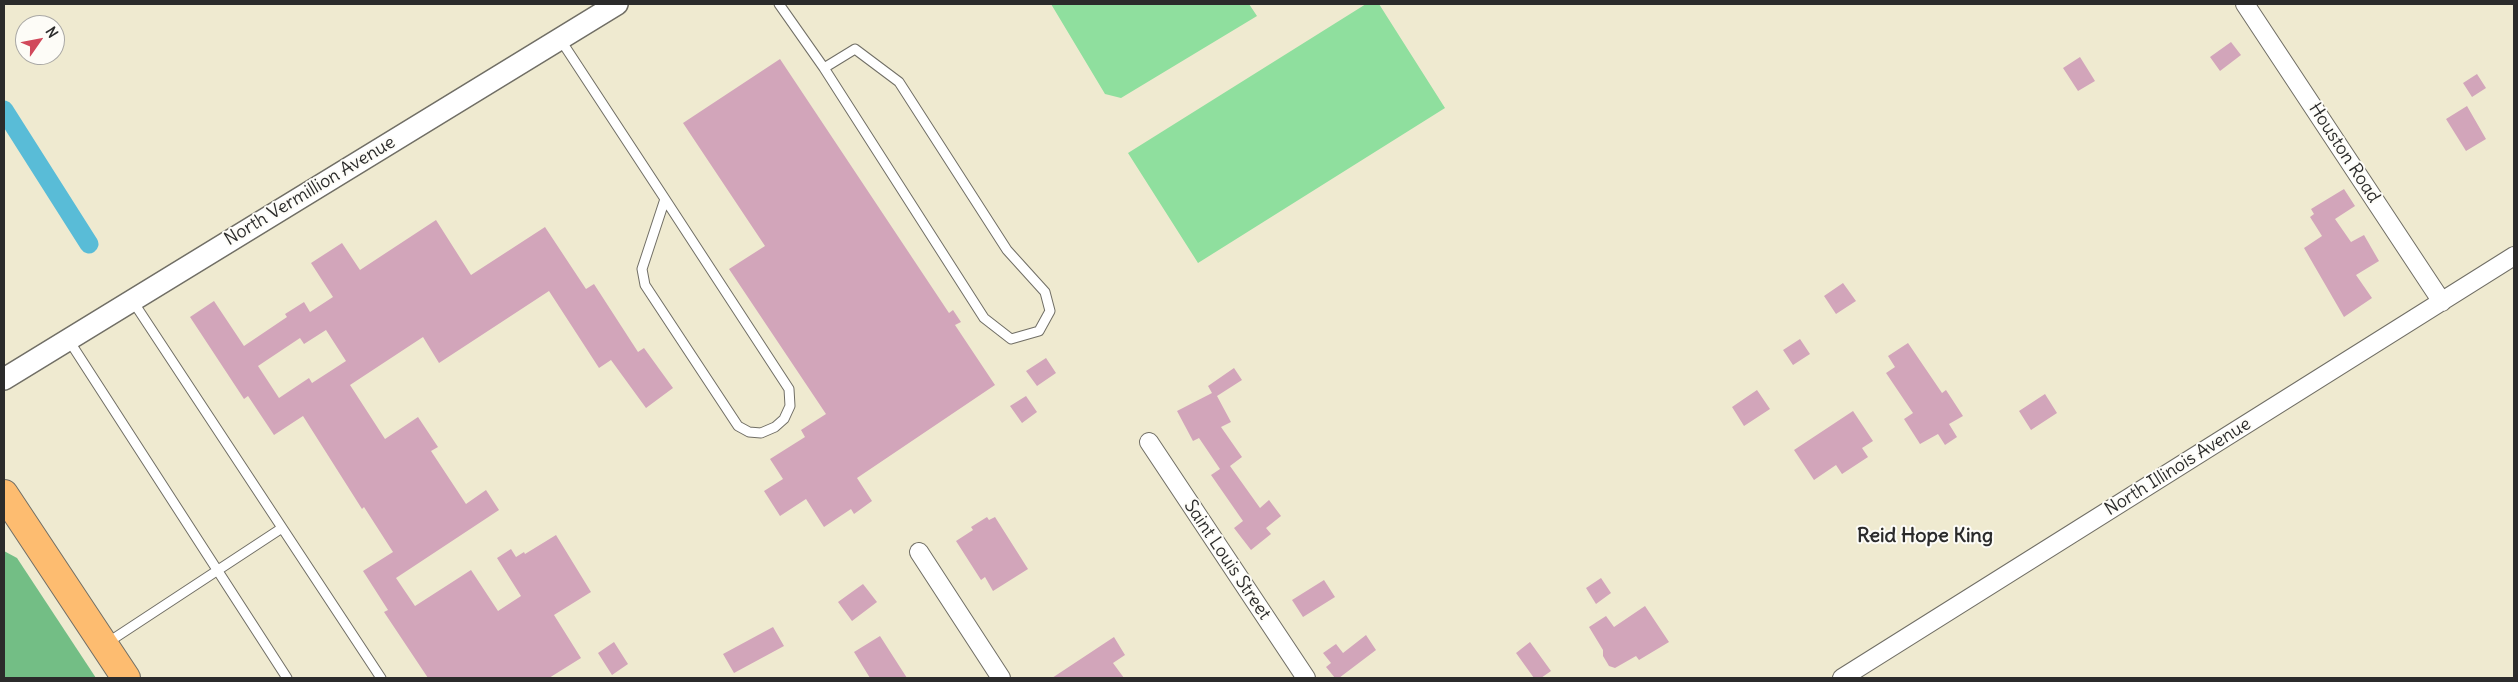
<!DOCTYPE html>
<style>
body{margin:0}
#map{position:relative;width:2518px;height:682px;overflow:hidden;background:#efead0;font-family:Delius,sans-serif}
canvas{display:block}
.frame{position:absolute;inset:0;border:5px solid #2b2b2b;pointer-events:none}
.north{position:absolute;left:15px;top:15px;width:50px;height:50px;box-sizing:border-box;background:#fdfcf7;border:1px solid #a9a8a5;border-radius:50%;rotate:57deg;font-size:14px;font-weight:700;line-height:20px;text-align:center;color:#2b2b2b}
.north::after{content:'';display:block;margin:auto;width:18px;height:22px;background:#d1495b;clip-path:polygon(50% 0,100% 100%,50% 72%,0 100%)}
</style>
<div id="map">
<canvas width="2518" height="682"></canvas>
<div class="frame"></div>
<div class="north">N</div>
</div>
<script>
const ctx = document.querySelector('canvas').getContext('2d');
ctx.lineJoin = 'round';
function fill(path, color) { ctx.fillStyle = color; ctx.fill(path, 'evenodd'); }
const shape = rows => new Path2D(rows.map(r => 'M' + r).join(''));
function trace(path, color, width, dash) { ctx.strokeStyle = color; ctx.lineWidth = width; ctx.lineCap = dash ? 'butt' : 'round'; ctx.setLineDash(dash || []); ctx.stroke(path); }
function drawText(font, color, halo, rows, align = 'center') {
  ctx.font = font + ' Delius,sans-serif'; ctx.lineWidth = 4; ctx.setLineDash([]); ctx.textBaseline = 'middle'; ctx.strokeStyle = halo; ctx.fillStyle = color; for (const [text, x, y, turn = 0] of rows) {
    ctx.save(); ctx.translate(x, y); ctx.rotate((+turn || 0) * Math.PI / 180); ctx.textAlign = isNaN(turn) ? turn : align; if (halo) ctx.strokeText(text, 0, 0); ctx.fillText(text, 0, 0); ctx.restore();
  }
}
fill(shape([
 [1051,4,1249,4,1257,16,1121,98,1105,94],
 [1366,4,1379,4,1445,108,1198,263,1128,153]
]), '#8fdf9e');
fill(shape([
 [4,551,17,558,96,678,4,678]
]), '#73be85');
trace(shape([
 [4,110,89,244]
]), '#59bcd7', 19);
fill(shape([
 [2231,42,2241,55,2220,71,2210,57],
 [2080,57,2095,81,2078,91,2063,68],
 [780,59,949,313,953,310,961,322,955,325,995,385,857,478,872,501,854,514,851,509,824,527,806,499,780,516,764,491,783,479,770,459,805,437,801,430,826,414,729,269,765,246,683,123],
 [2477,74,2486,88,2472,97,2463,83],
 [2467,106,2486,139,2466,151,2446,119],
 [2344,189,2355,206,2335,219,2351,242,2364,235,2379,261,2356,275,2372,298,2344,317,2304,248,2322,236,2310,217,2314,214,2311,209],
 [436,220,471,275,545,227,586,289,594,284,638,352,644,348,673,388,646,408,611,360,599,368,549,291,439,363,423,337,350,385,385,439,418,417,438,447,431,451,466,504,486,490,499,510,396,578,415,606,471,570,498,611,521,596,497,558,511,549,516,557,524,552,525,554,556,535,591,592,554,615,581,658,549,678,428,678,384,612,388,610,363,571,393,552,364,507,362,509,303,416,274,435,248,396,244,399,190,317,214,301,244,346,287,317,285,314,304,302,310,312,333,297,311,263,342,243,360,270],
 [326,330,346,361,312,383,309,378,279,398,258,366,300,338,304,344],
 [1843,283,1856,301,1836,314,1824,296],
 [1800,339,1810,354,1793,365,1783,350],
 [1908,343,1942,393,1946,390,1963,416,1949,424,1957,437,1945,445,1938,434,1920,444,1904,419,1913,413,1886,373,1895,367,1888,356],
 [1046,358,1056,373,1037,386,1026,371],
 [1234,368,1242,380,1217,396,1231,422,1221,427,1242,457,1230,466,1260,508,1269,500,1281,516,1266,528,1271,534,1251,550,1234,528,1243,521,1211,475,1220,469,1199,438,1193,441,1177,411,1212,393,1208,386],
 [1757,390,1770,409,1744,426,1732,407],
 [2045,394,2057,413,2031,430,2019,411],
 [1026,396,1037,412,1022,423,1010,406],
 [1853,411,1873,441,1862,448,1868,457,1842,474,1836,465,1814,480,1794,450],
 [987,517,989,520,995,517,1028,569,993,591,985,577,981,580,956,541,973,530,971,527],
 [1601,578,1611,593,1596,604,1586,588],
 [1324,580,1335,597,1303,617,1292,600],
 [863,584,877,602,852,621,838,602],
 [1645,606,1669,642,1639,660,1636,656,1615,668,1609,666,1603,656,1603,650,1589,627,1606,616,1614,627],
 [773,627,784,646,734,673,723,654],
 [1366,635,1376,650,1339,678,1335,678,1326,667,1331,663,1323,653,1336,644,1343,653],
 [880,636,907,678,870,678,854,652],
 [1114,637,1125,655,1113,663,1124,678,1052,678],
 [614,642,628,664,612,675,598,653],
 [1530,642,1551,671,1541,678,1534,678,1516,653]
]), '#d2a5ba');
const service = shape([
 [779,4,824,68,855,49,899,82,1007,250,1045,292,1050,311,1039,331,1011,339,984,318,824,68],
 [560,39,665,199,789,389,790,406,784,419,775,427,761,433,749,432,738,426,645,285,642,269,665,199],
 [132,300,381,678],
 [68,339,287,678],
 [107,643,282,528]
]);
const minor = shape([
 [2245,4,2442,302],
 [1149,442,1306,678],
 [919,552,1001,678],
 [1842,678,2514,256]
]);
const tertiary = shape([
 [4,379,617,4]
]);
const primary = shape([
 [4,494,126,678]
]);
trace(service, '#706e65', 11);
trace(minor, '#706e65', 20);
trace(tertiary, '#706e65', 24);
trace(primary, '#706e65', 30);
trace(service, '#fff', 9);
trace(minor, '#fff', 18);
trace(tertiary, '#fff', 21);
trace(primary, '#fdbc70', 28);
drawText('18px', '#2b2b2b', '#fdfcf7', [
 ["Houston Road",2344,153,57],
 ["North Vermillion Avenue",310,191,-31],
 ["North Illinois Avenue",2178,467,-32],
 ["Saint Louis Street",1227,560,56]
]);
drawText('bold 20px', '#2b2b2b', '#fdfcf7', [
 ["Reid Hope King",1925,536]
]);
</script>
